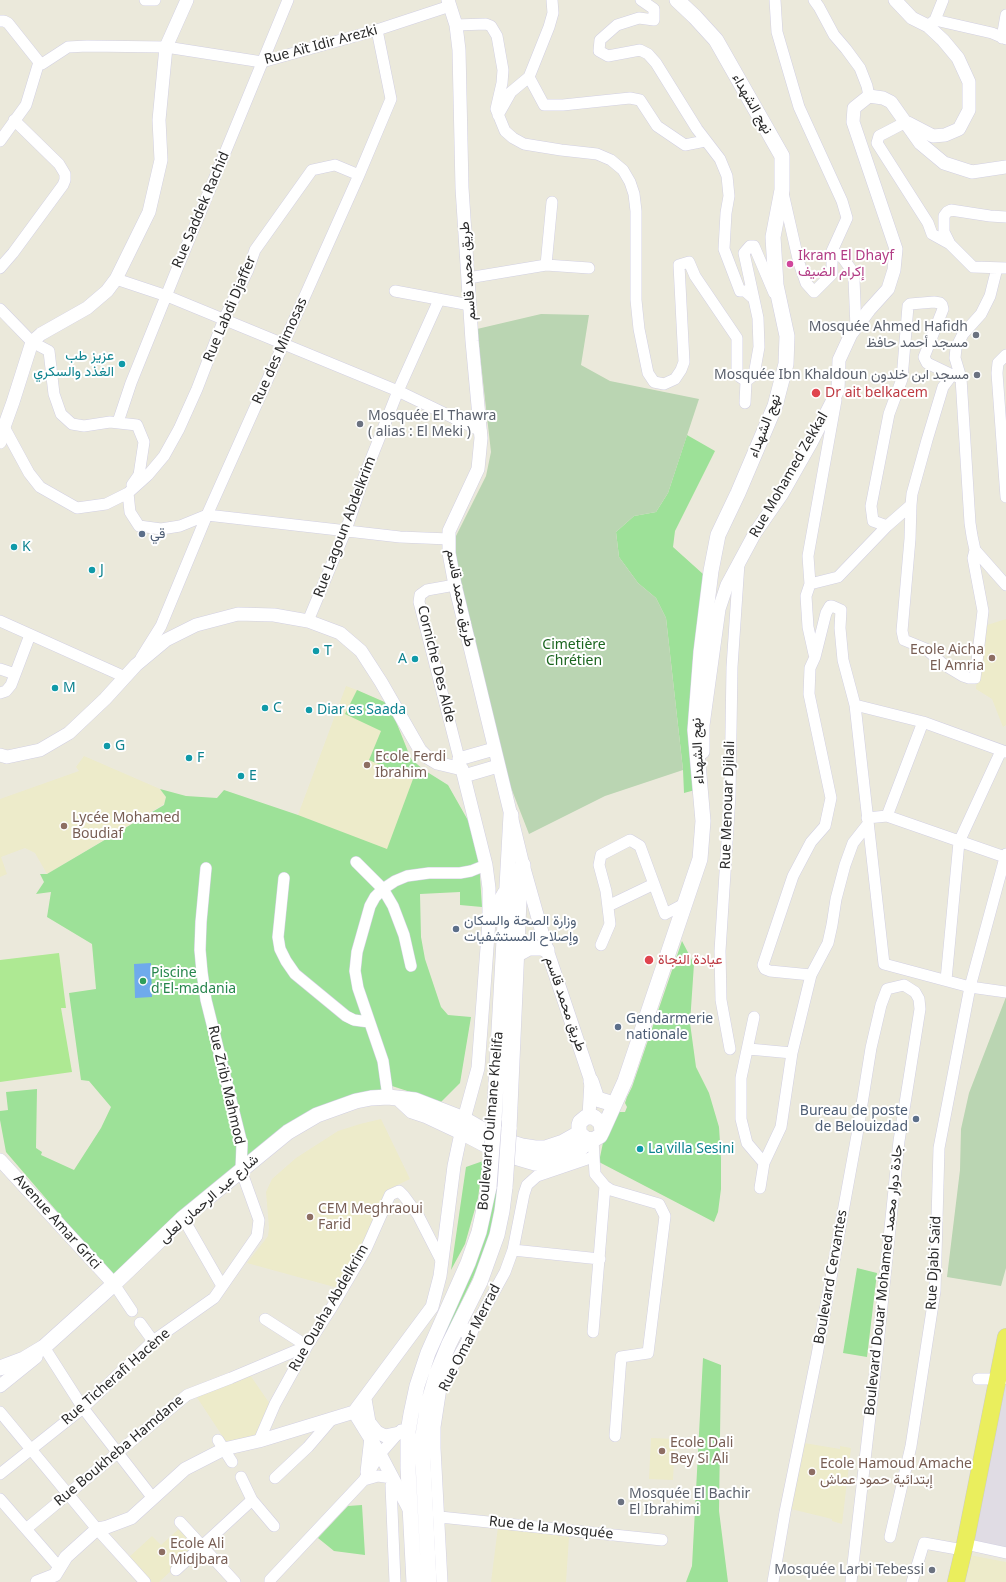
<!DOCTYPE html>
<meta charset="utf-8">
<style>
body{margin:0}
canvas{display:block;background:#ebe9db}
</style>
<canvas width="1006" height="1582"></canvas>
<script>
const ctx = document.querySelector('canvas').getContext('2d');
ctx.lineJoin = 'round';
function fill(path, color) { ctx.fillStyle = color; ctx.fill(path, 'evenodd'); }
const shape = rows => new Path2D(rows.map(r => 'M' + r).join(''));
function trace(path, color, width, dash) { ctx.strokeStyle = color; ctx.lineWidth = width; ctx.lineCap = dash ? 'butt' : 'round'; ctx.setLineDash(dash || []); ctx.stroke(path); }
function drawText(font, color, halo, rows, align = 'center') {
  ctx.font = font + ' "Noto Sans",Vazirmatn,sans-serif'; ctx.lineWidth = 4; ctx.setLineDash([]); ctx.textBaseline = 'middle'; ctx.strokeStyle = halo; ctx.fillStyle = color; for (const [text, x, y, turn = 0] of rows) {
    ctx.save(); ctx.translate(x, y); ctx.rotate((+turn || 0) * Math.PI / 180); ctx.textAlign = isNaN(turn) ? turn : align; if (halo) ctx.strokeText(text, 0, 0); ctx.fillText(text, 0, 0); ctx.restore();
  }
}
fill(shape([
 [1004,1385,1006,1386,1006,1550,972,1543]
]), '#e0dce4');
fill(shape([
 [1006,619,1006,725,1003,727,992,699,976,689,981,627],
 [346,686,357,690,389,704,411,759,424,770,387,850,298,815],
 [84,756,160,789,166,797,164,804,47,874,35,853,25,848,1,857,7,874,0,877,0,799,79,771,76,767],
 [381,1119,410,1179,385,1191,369,1236,364,1240,338,1288,247,1263,268,1236,269,1228,266,1192,272,1179,296,1158,338,1131,360,1124],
 [250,1375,272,1407,259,1435,227,1443,196,1396],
 [651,1438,675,1439,673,1480,649,1479],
 [804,1443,840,1449,840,1446,851,1448,842,1524,832,1521,832,1519,791,1509],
 [182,1526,198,1546,159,1582,147,1582,127,1559,152,1536,161,1545],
 [498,1527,569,1537,566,1582,491,1582],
 [969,1555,1006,1562,1006,1582,963,1582]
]), '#edebca');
fill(shape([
 [687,435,715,451,675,531,673,547,703,574,695,661,695,790,684,793,683,770,666,618,656,598,638,583,619,557,616,532,634,516,656,512,668,493],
 [357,690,389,704,411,759,424,770,448,785,474,831,479,861,482,907,460,905,460,892,420,894,421,937,425,959,441,1007,448,1015,471,1017,460,1083,441,1102,392,1086,334,1105,289,1127,115,1279,6,1152,0,1120,0,1111,8,1110,6,1092,37,1089,36,1148,42,1152,41,1155,74,1170,101,1128,111,1107,89,1081,81,1080,69,993,96,989,92,944,47,917,51,892,36,894,44,882,40,874,47,874,164,805,166,797,160,789,186,796,217,798,224,790,298,815,387,849,413,779,369,760,381,731,345,714],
 [682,941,694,964,690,1023,696,1067,709,1093,719,1127,721,1158,721,1189,718,1212,714,1222,599,1162,605,1133,615,1114,620,1112,625,1112,627,1107,625,1103,627,1097,632,1087],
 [483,1161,478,1198,465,1244,451,1270,466,1167],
 [496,1168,501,1168,497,1201,488,1240,479,1265,440,1346,432,1365,422,1582,417,1582,415,1523,415,1416],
 [857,1268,877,1273,867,1357,843,1353],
 [703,1358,721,1365,719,1511,728,1582,686,1582,692,1566],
 [362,1505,365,1555,334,1551,318,1538,348,1506]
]), '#9de198');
fill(shape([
 [541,314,589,315,581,365,610,381,699,399,668,493,656,512,634,516,616,532,619,557,638,583,656,598,666,618,683,770,605,796,529,834,508,780,454,561,455,538,486,476,491,452,477,329],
 [1006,997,1006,1268,1001,1286,947,1277,960,1170,961,1129,969,1093]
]), '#bad5b2');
fill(shape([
 [59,953,66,1008,61,1008,72,1072,0,1082,0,960]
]), '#aee993');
fill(shape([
 [151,963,152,997,135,998,134,964]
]), '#6faaec');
const minor = shape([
 [145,0,155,0],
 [641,0,654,9,654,20,639,18,617,25,600,40,599,51,608,56,640,50,648,54,656,63,697,129,720,159,727,176,729,196,726,213,724,249,740,291,745,291,753,298],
 [775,0,777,32,799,107,842,201,847,218,832,251,832,274,814,292,806,283,799,263,783,193],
 [814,0,819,7,834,35,846,49,860,68,867,86,869,96],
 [935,20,992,33,1006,39],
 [0,21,4,21,8,23,39,62],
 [930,24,935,20,943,0],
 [456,25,486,24,491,26,497,36,503,70,502,83,496,109,505,131,513,138,524,144,561,150,597,154,611,160,623,170,630,182,634,194,636,211,636,300,639,329,648,373,654,382,664,384,675,379,681,370,684,362,679,265,689,262,695,276,737,338,737,373,740,377,746,381,754,375,759,347,758,318,744,253,750,246,754,246,774,293],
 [1002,38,1006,15],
 [529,77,544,105,563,105,630,98,640,100,657,126,685,145,705,141],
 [498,115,511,92,529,77,549,27,553,13,552,0],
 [906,122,879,136,877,143,928,223,932,234,950,244,973,267,1006,268],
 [0,141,26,105,39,62,42,64,68,47,87,46,166,47,262,62,377,30,450,6],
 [950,244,944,232,944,216,947,212,951,210,990,216,1006,217],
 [832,251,843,258,850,268,854,279,856,328],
 [546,265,552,202],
 [0,268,13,253,63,185,65,180,65,174,59,164,14,120],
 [997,268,990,296,981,314,963,334,956,348,955,358,961,378,970,523,972,536,975,550,1006,585],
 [468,278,546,265,589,268],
 [116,279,167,296,398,391,481,431],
 [395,291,470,305],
 [0,309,32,342,49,351,54,394,61,414,72,424,84,426,110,422,137,425,144,442,139,475,132,485],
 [1006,355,998,363,997,373,1006,497],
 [836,400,808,556,810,584,838,577,887,526,911,505,912,494,927,440,943,387,952,375,961,378],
 [745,403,746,381],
 [118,422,131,383,175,274,288,0],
 [4,427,29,473,40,487,77,508,106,504,128,493,130,512,139,526,161,529,180,526,207,515,400,537,449,539],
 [128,493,148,475,164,456,179,429,197,389,224,319,248,270,255,250,312,170,335,165,359,175],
 [911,505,910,539,902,631,904,640,926,649,943,664,963,676,969,678,975,678,983,611,973,558,975,550],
 [887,526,873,521,871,506,889,414,902,379,908,306,910,304,934,302,940,303,942,305,943,309,924,357,927,363,952,375],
 [810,584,806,596,808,627,814,654],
 [455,585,427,590,420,595,419,602,461,766],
 [0,621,125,677],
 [308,621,346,530,365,474,398,391,439,300],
 [141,658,161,626,207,515,359,175,391,99,377,30],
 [0,669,15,674],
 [0,693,6,691,11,685,30,635],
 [855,705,923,722,1006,752],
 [887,816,923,722],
 [867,818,887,816,1005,857],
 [868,824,853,843,845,865,836,899,832,925,828,943,811,975,770,971,765,969,763,965,793,876,811,842,825,826,831,798,809,694,810,668,815,657,826,613,830,606,832,606,841,610,840,628,843,660,855,705,884,964,970,987,1006,992],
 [356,862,383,889,393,906,404,935,411,966],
 [284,878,278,937,280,949,286,961,295,974,346,1016,354,1020,369,1022],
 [608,906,654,884],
 [601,945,610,924,606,891,599,865,601,855,630,840,640,846,665,914,686,903],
 [946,980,959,842,1001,751],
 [754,1017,741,1078,741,1119,747,1143,764,1163],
 [730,1049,721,1000,720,951,730,795,732,667,739,563],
 [749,1049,792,1053],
 [388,1097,383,1061,358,988,355,971,357,952,370,906,375,897,383,889,395,881,407,876,429,873,460,873,471,871,486,865],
 [593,1140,595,1174,605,1186,611,1190,659,1204,665,1216,648,1353,621,1357,615,1436],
 [760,1188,764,1163,781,1127,792,1053,811,975],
 [183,1218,222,1286],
 [513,1250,600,1259],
 [114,1284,132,1311],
 [265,1319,307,1346],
 [140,1323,153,1341],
 [593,1332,605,1186],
 [44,1347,83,1408,152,1497],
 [978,1379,1003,1379],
 [0,1412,97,1529,145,1582],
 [218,1440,232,1462],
 [259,1441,275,1404,307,1346,332,1307,366,1249,390,1195,399,1191,404,1196,418,1215,442,1262],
 [366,1472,370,1437],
 [0,1474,83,1408,153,1341,214,1298,257,1236,259,1220,241,1170,242,1144,206,1000,202,972,200,950,201,922,206,868],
 [241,1477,252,1500,274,1526],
 [275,1478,308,1447,332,1419],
 [364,1480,378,1476,392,1478],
 [391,1485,395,1582],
 [0,1499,59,1567],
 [440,1517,662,1540],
 [180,1522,235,1582],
 [26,1529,187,1395,231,1378,307,1346],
 [890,1537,911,1446,935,1291,939,1148,970,987,1006,854],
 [965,1544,1006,1553],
 [176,1570,252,1500],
 [270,1582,270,1580,364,1480,380,1454,401,1430],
 [442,1582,435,1448,435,1427,441,1388,505,1272,513,1250,524,1194,527,1185,537,1176,593,1157],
 [773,1582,785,1512,817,1355,857,1135,871,1048,881,1005,887,989,904,985,915,992,919,999,920,1009,899,1141,876,1364,851,1582],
 [912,1582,924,1543,963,1550]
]);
const tertiary = shape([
 [448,0,456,25,459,50,462,188,472,341,481,438,478,469,449,531,449,553,455,585,523,865,547,950,591,1081,589,1116],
 [895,0,912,18,928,26,943,40,958,58,969,82,969,110,959,129,945,135,933,136,908,123],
 [0,442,4,427,13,402,32,342,41,334,87,308,107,291,116,279,149,212,161,160,159,120,166,47,187,0],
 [703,752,703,725,719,609,727,585,755,533,782,494,811,443,838,390,839,360,851,334,869,310,888,289,894,270,896,249,853,122,854,108,869,96,883,98,891,102,920,143,944,163,972,172,1006,167],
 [0,755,7,757,40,750,69,733,105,699,136,665,166,640,196,625,238,614,274,615,308,621,340,633,361,651,381,682,420,750,427,757,437,763,462,769,486,865,489,888,489,921,478,1068,464,1119,454,1166,440,1276,432,1307,354,1412,259,1441,224,1449,185,1469,131,1518,107,1527,97,1529,66,1557,55,1575,37,1582],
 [459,759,494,749],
 [464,776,498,766],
 [0,1160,114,1284],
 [0,1386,36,1357],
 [365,1399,369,1422,377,1432,385,1436,399,1433],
 [354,1412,380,1454,410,1511]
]);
const secondary = shape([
 [489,921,505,893],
 [518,954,529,948,541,948,547,950],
 [591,1081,597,1099,607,1102],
 [398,1098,412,1111,427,1116,461,1132,501,1153,535,1163,548,1161,567,1155,580,1149,590,1140],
 [494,1120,511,815],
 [509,1129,519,900,523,865],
 [602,1132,601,1123,594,1117,586,1117,580,1122,579,1125,579,1133,586,1139,593,1140,600,1136,602,1132,625,1081,700,859,703,821,695,730,701,652,711,571,718,535,738,493,775,406,786,364,787,336,776,285,773,237,782,190,782,156,716,40,695,17,677,0],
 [458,1326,470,1334],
 [0,1368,24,1359,44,1347,114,1284,183,1218,288,1132,317,1115,356,1101,371,1098,388,1097,415,1100,464,1119,499,1139,522,1146,535,1148,545,1148,563,1142,579,1133],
 [414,1582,408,1468,408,1432,411,1414,417,1386,428,1353,468,1263,479,1232,489,1187],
 [429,1582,423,1463,423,1435,428,1404,437,1373,449,1344,480,1282,497,1235,502,1211,505,1187]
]);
const primary = shape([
 [956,1582,965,1544,1006,1337]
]);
trace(minor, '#d2d0e2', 12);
trace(tertiary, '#d2d0e2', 14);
trace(secondary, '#d2d0e2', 16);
trace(primary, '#ccc', 18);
trace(minor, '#fff', 11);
trace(tertiary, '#fff', 13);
trace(secondary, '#fff', 15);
trace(primary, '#eaee5d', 17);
const secondaryBridge = shape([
 [489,1187,494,1120],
 [505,1187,509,1129]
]);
trace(secondaryBridge, '#d2d0e2', 16, []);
trace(secondaryBridge, '#fff', 15);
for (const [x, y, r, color] of [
 [790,264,4,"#d1479c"],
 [976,335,4,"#6b7280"],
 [122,364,4,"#0f9aa8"],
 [977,375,4,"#6b7280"],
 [816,393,5,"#e0444e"],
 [360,424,4,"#6b7280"],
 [142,534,4,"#5c6f8a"],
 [14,547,4,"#0f9aa8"],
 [92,570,4,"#0f9aa8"],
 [316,651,4,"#0f9aa8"],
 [992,658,4,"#8d6e63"],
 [415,659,4,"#0f9aa8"],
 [55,688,4,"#0f9aa8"],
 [265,708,4,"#0f9aa8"],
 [309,710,4,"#0f9aa8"],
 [107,746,4,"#0f9aa8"],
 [189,758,4,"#0f9aa8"],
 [367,765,4,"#8d6e63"],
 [241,776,4,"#0f9aa8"],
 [64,826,4,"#8d6e63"],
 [456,929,4,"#5c6f8a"],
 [649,960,5,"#e0444e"],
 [143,981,4,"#2e9e5b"],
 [618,1027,4,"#5c6f8a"],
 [916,1119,4,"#5c6f8a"],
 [640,1149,4,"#0f9aa8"],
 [310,1217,4,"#8d6e63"],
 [662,1451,4,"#8d6e63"],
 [812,1472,4,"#8d6e63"],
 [621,1502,4,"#6b7280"],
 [162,1552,4,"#8d6e63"],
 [932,1570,4,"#6b7280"]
]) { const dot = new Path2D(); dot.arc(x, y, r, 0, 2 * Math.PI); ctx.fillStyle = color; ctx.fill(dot); trace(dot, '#fff', 1.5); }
drawText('14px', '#292929', '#fff', [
 ["Rue Aït Idir Arezki",321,45,-15],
 ["نهج الشهداء",752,104,60],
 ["Rue Saddek Rachid",201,210,-67],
 ["طريق محمد قاسم",468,271,-94],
 ["Rue Labdi Djaffer",230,309,-67],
 ["Rue des Mimosas",280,351,-66],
 ["نهج الشهداء",765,426,-69],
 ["Rue Mohamed Zekkal",789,475,-60],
 ["Rue Lagoun Abdelkrim",345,527,-69],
 ["طريق محمد قاسم",460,598,79],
 ["Corniche Des Alde",436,664,76],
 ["نهج الشهداء",698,751,-93],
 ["Rue Menouar Djilali",728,805,-88],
 ["طريق محمد قاسم",565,1004,71],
 ["Rue Zribi Mahmod",226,1085,77],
 ["Boulevard Oulmane Khelifa",491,1121,-85],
 ["شارع عبد الرحمان لعلى",209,1199,-41],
 ["Avenue Amar Grici",57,1222,48],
 ["Rue Djabi Saïd",934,1263,-87],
 ["Boulevard Cervantes",831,1277,-80],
 ["Boulevard Douar Mohamed جادة دوار محمد",884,1280,-84],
 ["Rue Ouaha Abdelkrim",329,1308,-60],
 ["Rue Omar Merrad",470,1338,-63],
 ["Rue Ticherafi Hacène",116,1377,-41],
 ["Rue Boukheba Hamdane",119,1451,-40],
 ["Rue de la Mosquée",551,1528,6]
]);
drawText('14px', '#b23c85', '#fff', [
 ["Ikram El Dhayf",798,256],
 ["إكرام الضيف",798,272]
], 'left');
drawText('14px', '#5b616d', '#fff', [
 ["Mosquée Ahmed Hafidh",968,327],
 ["مسجد أحمد حافظ",968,343],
 ["Mosquée Ibn Khaldoun مسجد ابن خلدون",969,375],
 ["Mosquée El Thawra",368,416,"left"],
 ["( alias : El Meki )",368,432,"left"],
 ["Mosquée El Bachir",629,1494,"left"],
 ["El Ibrahimi",629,1510,"left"],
 ["Mosquée Larbi Tebessi",924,1570]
], 'right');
drawText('14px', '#0d838f', '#fff', [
 ["عزيز طب",114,356,"right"],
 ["الغذد والسكري",114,372,"right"],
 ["K",22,547],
 ["J",100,570],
 ["T",324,651],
 ["A",407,659,"right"],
 ["M",63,688],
 ["C",273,708],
 ["Diar es Saada",317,710],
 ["G",115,746],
 ["F",197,758],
 ["E",249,776],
 ["La villa Sesini",648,1149]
], 'left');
drawText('14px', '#be3a42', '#fff', [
 ["Dr ait belkacem",825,393],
 ["عيادة النجاة",658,960]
], 'left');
drawText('14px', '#4e5e75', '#fff', [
 ["قي",150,534],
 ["وزارة الصحة والسكان",464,921],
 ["وإصلاح المستشفيات",464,937],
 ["Gendarmerie",626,1019],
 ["nationale",626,1035],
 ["Bureau de poste",908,1111,"right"],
 ["de Belouizdad",908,1127,"right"]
], 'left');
drawText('14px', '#1b651f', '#fff', [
 ["Cimetière",574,645],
 ["Chrétien",574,661]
]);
drawText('14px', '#785e54', '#fff', [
 ["Ecole Aicha",984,650,"right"],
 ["El Amria",984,666,"right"],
 ["Ecole Ferdi",375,757],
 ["Ibrahim",375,773],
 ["Lycée Mohamed",72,818],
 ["Boudiaf",72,834],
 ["CEM Meghraoui",318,1209],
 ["Farid",318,1225],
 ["Ecole Dali",670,1443],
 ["Bey Si Ali",670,1459],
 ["Ecole Hamoud Amache",820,1464],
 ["إبتدائية حمود عماش",820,1480],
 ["Ecole Ali",170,1544],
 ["Midjbara",170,1560]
], 'left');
drawText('14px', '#27864d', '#fff', [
 ["Piscine",151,973],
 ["d'El-madania",151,989]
], 'left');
</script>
